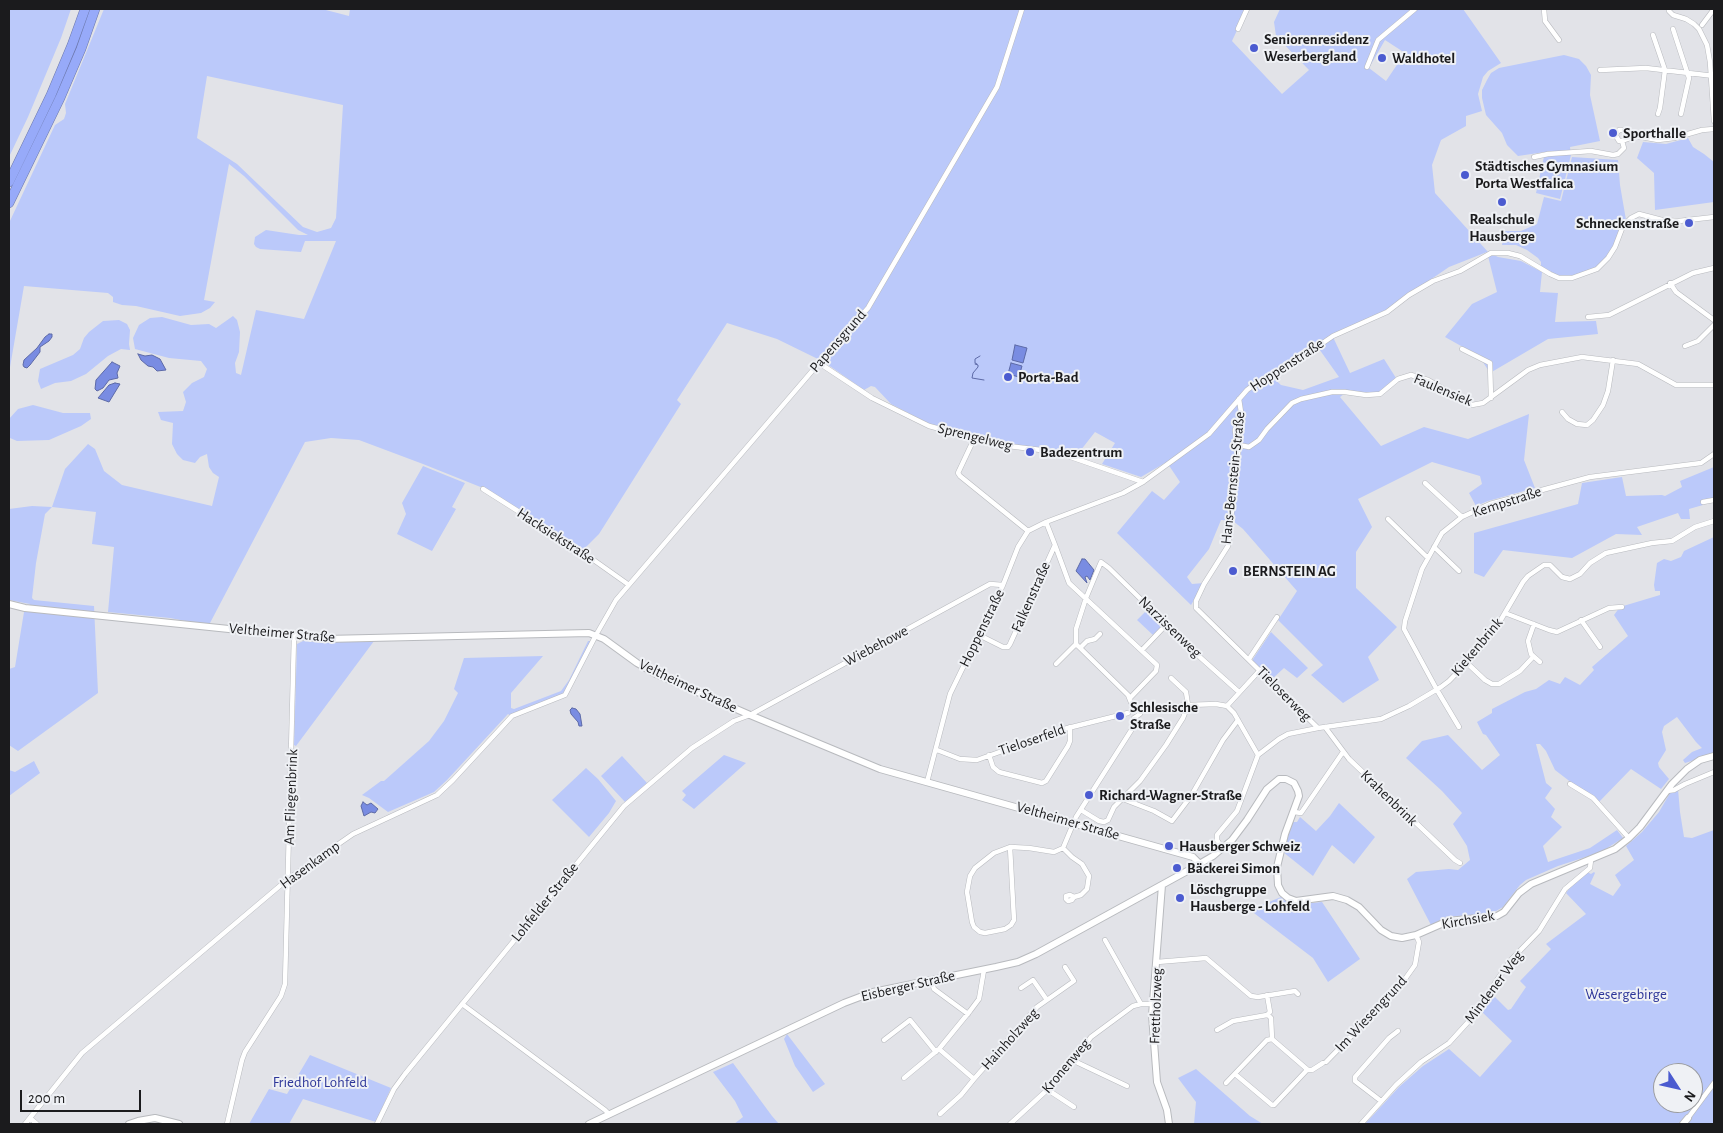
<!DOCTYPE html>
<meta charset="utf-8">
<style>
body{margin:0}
#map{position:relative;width:1723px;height:1133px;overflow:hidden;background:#e2e3e8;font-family:"Alegreya Sans",sans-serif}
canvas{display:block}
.frame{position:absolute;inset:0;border:10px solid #1b1b1d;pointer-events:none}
.north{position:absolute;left:1653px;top:1063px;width:50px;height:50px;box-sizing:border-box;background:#eff1f5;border:1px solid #9a9b9f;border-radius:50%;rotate:125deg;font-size:14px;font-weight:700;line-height:20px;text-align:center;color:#1b1b1d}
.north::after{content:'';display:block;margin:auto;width:18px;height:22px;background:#4b5bd0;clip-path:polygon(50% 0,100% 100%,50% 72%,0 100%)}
.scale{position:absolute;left:20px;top:1090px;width:121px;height:22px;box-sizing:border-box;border:2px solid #1b1b1d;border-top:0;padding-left:6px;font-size:15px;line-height:18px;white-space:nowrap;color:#1b1b1d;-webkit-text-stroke:4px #eff1f5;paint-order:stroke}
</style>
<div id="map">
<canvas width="1723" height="1133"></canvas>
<div class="frame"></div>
<div class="north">N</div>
<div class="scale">200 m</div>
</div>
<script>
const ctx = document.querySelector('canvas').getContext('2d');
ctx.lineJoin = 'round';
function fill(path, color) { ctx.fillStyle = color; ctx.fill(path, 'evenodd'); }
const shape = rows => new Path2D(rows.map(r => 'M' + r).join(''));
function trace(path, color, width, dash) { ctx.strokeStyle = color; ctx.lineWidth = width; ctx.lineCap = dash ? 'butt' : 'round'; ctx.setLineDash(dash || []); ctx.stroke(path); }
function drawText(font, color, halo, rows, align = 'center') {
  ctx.font = font + ' "Alegreya Sans",sans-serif'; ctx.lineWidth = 4; ctx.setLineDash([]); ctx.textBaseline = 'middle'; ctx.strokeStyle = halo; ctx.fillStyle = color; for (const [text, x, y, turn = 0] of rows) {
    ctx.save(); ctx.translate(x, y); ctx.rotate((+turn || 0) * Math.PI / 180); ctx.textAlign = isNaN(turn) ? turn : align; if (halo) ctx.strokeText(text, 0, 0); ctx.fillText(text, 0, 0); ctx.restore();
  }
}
fill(shape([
 [9,9,71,9,61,38,28,117,9,157],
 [104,9,322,9,349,16,350,9,1247,9,1232,41,1282,94,1309,70,1276,36,1274,22,1280,9,1463,9,1501,63,1488,71,1483,77,1478,94,1482,111,1466,116,1466,126,1441,140,1432,165,1435,193,1488,252,1498,257,1521,261,1542,272,1540,292,1558,293,1555,322,1596,321,1598,334,1548,339,1490,373,1479,356,1445,337,1472,304,1497,292,1487,252,1449,267,1386,310,1332,335,1350,373,1384,359,1396,378,1381,392,1344,394,1340,397,1381,446,1424,427,1468,439,1529,414,1524,460,1535,488,1488,501,1476,506,1469,493,1482,484,1480,476,1432,462,1358,499,1372,527,1356,552,1356,588,1397,627,1368,657,1379,680,1343,703,1311,675,1323,665,1278,620,1297,591,1243,529,1233,521,1221,520,1209,549,1187,577,1192,584,1204,583,1191,605,1117,533,1152,491,1164,500,1180,482,1170,467,1165,463,1141,477,1102,464,1115,443,1095,432,1077,455,1049,450,1019,447,978,438,931,425,891,404,875,387,871,386,864,390,824,362,777,339,727,323,677,400,681,404,599,534,582,551,483,488,423,464,359,440,331,438,305,442,210,623,207,625,170,618,108,612,114,547,92,544,96,512,52,507,45,514,36,563,32,598,34,600,94,606,98,693,18,751,9,745,9,669,15,667,24,612,30,604,9,600,9,509,32,506,52,507,65,469,88,444,95,449,104,471,122,485,212,506,219,477,213,473,209,467,207,454,200,457,195,463,183,460,177,454,172,444,173,423,161,420,158,412,183,411,186,402,183,392,192,383,204,377,207,369,201,361,169,358,135,349,133,338,139,325,150,318,162,317,191,325,209,324,216,328,233,316,237,320,240,332,239,352,235,363,236,373,241,375,256,310,304,319,336,241,305,241,301,252,260,249,256,247,254,244,255,237,266,230,299,235,308,235,298,230,244,176,229,164,204,300,215,302,210,308,201,313,180,316,136,306,122,305,113,302,113,297,108,293,24,286,9,373,9,223,55,125,64,119,66,113,65,104],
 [1385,40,1405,53,1386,81,1369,68],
 [207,76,343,105,336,218,331,228,317,232,303,227,237,164,197,138],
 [1317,346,1339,377,1303,390,1281,385,1270,375,1289,365],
 [1564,55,1579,59,1586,66,1591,75,1590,95,1600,141,1570,147,1571,155,1560,199,1536,193,1545,152,1518,156,1507,145,1502,133,1486,115,1482,98,1482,90,1487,80,1491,73,1499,68],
 [1688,138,1693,147,1704,154,1714,162,1714,202,1655,210,1654,173,1637,158,1643,142,1666,144],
 [1572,157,1618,160,1620,185,1626,220,1614,247,1607,258,1597,268,1572,277,1559,277,1541,266,1541,262,1538,258,1527,250,1516,245,1502,245,1505,231,1521,231,1537,224,1544,197,1561,201],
 [119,320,127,324,130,330,129,344,130,350,121,349,108,356,86,374,71,381,55,383,41,389,38,381,40,369,73,355,80,349,84,338,89,332,103,321],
 [33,405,63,413,90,413,91,419,81,426,49,440,17,441,10,438,9,436,9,419,18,409],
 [423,466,465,483,452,507,456,509,432,551,397,534,406,514,402,503],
 [1714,467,1714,499,1703,500,1703,505,1689,509,1690,519,1681,519,1678,513,1637,527,1642,535,1616,534,1572,558,1503,550,1484,577,1474,573,1474,533,1578,504,1582,483,1622,477,1626,496,1662,495,1665,496,1682,487,1680,481],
 [1714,537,1714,754,1685,763,1683,760,1692,752,1702,748,1696,742,1677,717,1664,726,1662,732,1666,750,1658,763,1659,767,1669,779,1661,789,1631,769,1598,803,1555,770,1546,751,1540,744,1536,744,1546,783,1552,788,1545,798,1555,809,1551,817,1562,827,1543,846,1548,862,1590,848,1617,830,1623,838,1601,852,1558,866,1526,880,1520,885,1503,907,1496,911,1480,915,1456,916,1442,919,1431,925,1407,879,1416,872,1449,869,1458,870,1470,860,1467,846,1453,824,1462,813,1442,791,1406,758,1422,741,1448,735,1482,770,1500,755,1486,735,1483,734,1477,722,1492,713,1492,709,1525,692,1536,689,1549,680,1560,684,1565,677,1580,685,1594,670,1592,667,1628,636,1614,615,1620,607,1660,595,1660,591,1655,591,1654,585,1657,563,1664,559,1671,561,1681,557,1684,551],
 [1148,609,1162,625,1162,627,1153,635,1137,620],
 [1271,632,1308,668,1297,678,1284,668,1271,680,1253,661,1253,659],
 [303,641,374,641,296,746,294,745,297,644],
 [588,641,591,641,564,694,511,716,508,714,447,780,434,792,388,812,369,798,362,795,381,781,384,781,429,741,444,721,458,693,454,689,464,658,543,656,511,693,511,708,514,709,561,691,569,680],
 [724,755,746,763,694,809,682,800,686,795,682,791],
 [622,756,647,783,625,802,601,776],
 [34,761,40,773,9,796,9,770,15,772],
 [586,768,598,779,616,801,609,813,589,837,552,800],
 [1678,789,1680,812,1684,837,1692,838,1714,830,1714,1124,1365,1124,1399,1087,1423,1066,1449,1049,1480,1077,1512,1041,1480,1010,1492,994,1508,1010,1511,1009,1526,987,1520,981,1551,949,1546,944,1586,914,1566,893,1571,886,1587,872,1591,874,1594,872,1595,873,1590,884,1613,896,1621,885,1615,875,1634,860,1626,846,1642,832,1659,812,1670,793],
 [1663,1073,1693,1073,1693,1103,1663,1103],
 [1339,803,1375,837,1354,864,1332,845,1313,876,1283,852,1292,822,1297,822,1300,817,1316,831,1330,816],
 [1281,897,1293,905,1322,902,1360,959,1328,982,1313,958,1250,910],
 [787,1034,825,1084,813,1092,795,1066,784,1039],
 [310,1055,391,1088,376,1122,303,1099,289,1124,249,1124,269,1089,287,1094],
 [733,1063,772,1116,779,1124,734,1124,743,1117,735,1101,713,1072],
 [1196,1069,1250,1116,1263,1124,1194,1124,1196,1102,1178,1078]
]), '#bbc9fa');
const water = shape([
 [49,334,52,334,52,337,49,341,40,347,40,352,30,365,27,368,24,367,23,365,24,360,37,348,45,337,49,334],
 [1015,345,1027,348,1023,363,1012,360,1015,345],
 [138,354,145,356,152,355,160,359,166,370,157,371,153,367,148,366,141,360,138,354],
 [112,362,120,366,117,373,118,378,109,380,103,388,97,391,95,389,96,380,112,362],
 [1011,363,1022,366,1020,373,1040,377,1039,378,1020,375,1019,377,1008,374,1011,363],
 [115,383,120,384,109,402,98,398,109,385,115,383],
 [1082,559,1085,559,1094,570,1090,580,1087,576,1085,577,1087,583,1076,571,1082,559],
 [572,708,576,709,580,714,582,726,579,726,578,722,571,714,570,710,572,708],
 [363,802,367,805,371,803,378,809,375,813,371,812,364,816,361,806,363,802]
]);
fill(water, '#798ce2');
trace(water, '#5d6aa7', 1);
trace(shape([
 [975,364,978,365,978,367,973,373,972,378,984,380],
 [977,364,975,363,975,359,980,356]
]), '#5d6aa7', 1);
const street = shape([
 [1544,9,1545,21,1559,40],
 [1669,9,1669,11,1673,15,1686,19,1694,24,1699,29,1707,45,1710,62,1714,121],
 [1702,25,1714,9],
 [1238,29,1247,9],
 [1673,29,1689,78,1681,114],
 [1653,35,1665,70,1660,108,1658,114],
 [1367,67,1378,40,1415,9],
 [1600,70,1646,68,1714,76],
 [1622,141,1636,136],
 [1534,157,1548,154,1591,151,1613,155,1618,154,1624,148,1622,141,1619,141,1616,136,1616,134,1619,130,1623,130,1636,136,1658,140,1674,138,1702,130,1714,129],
 [1670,283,1676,292,1714,320],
 [1588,317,1609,315,1693,273,1714,268],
 [1685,346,1698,341,1714,325],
 [1462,349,1490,363,1491,398],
 [819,363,872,398,929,426,1000,445,1041,450,1062,454,1143,482],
 [1239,399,1241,412,1235,430,1236,439,1239,445,1228,546,1204,584,1196,601,1196,608,1318,728],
 [1562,412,1568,419,1577,424,1587,425,1593,420,1603,405,1608,391,1613,360],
 [974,439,958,473,960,476,1028,531],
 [1239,445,1249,447,1259,440,1267,429,1292,403,1301,399,1332,392,1345,392,1366,395,1380,394,1398,379,1411,375,1428,380,1472,405,1483,403,1528,370,1540,365,1582,357,1638,364,1676,385,1714,385],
 [1425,483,1462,517],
 [483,489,581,551,629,585],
 [1703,502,1714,500],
 [1388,519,1428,558],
 [1055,545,1069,583,1157,665,1156,671,1130,698],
 [1434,547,1459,571],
 [1505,613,1549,630,1557,632,1609,608,1622,607],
 [1581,620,1600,647],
 [1534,624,1528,641,1531,654,1540,662],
 [979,635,1003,647,1008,647,1010,644,1055,545,1046,522],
 [1081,647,1087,641,1095,639,1100,634],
 [1142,650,1165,626],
 [1249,659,1277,617],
 [1467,663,1485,680,1492,684,1499,684,1520,671,1533,657],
 [1056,664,1076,644],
 [1132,705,1128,695,1076,644,1076,629,1086,598,1101,562,1109,568,1160,618,1165,626,1239,692],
 [1132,705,1137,705,1140,709,1140,714,1134,718],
 [1227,706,1260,670],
 [1140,709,1188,705,1216,704,1227,706,1234,713,1258,755],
 [1325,727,1349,759,1455,860,1460,863],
 [1459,727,1437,690,1404,629,1405,621,1422,569,1442,533,1462,517,1490,504,1590,477,1701,463,1714,454],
 [937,750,960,759,977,760,1064,729,1128,713],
 [989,755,993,767,999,772,1042,783,1046,781,1068,746,1070,741,1070,727],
 [927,782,950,694,1003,585,1018,547,1028,531,1046,522,1123,493,1143,482,1209,434,1247,390,1255,384,1289,366,1333,336,1387,312,1409,295,1433,281,1460,271,1491,253,1508,253,1520,256,1550,274,1559,278,1572,278,1597,269,1608,258,1615,247,1623,226,1631,218,1639,214,1662,220,1679,221,1714,217],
 [1570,784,1593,798,1629,838],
 [1667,791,1674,790,1685,784,1714,772],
 [1123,799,1154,811,1172,821,1191,796,1223,740,1238,720],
 [1081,810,1099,821,1104,822,1108,820,1114,807,1140,781,1166,745,1183,718,1188,705,1186,692,1171,678],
 [1294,812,1301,813,1343,752],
 [1010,847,1014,920,1011,925,1005,929,985,933,980,932,974,927,972,922,967,892,970,876,975,868,994,853,1010,847,1029,848,1054,852,1063,848,1076,817,1132,729,1134,718],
 [1063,848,1072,857,1082,864,1089,876,1087,889,1081,895,1074,897,1070,895,1066,896,1066,899,1068,901,1072,900,1074,897],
 [1222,848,1217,840,1217,835,1237,811,1258,755,1279,739,1288,734,1318,728,1381,719,1409,706,1441,687,1449,681,1479,650,1499,623,1523,582,1528,576,1544,565,1550,565,1562,577,1570,579,1580,574,1590,563,1606,553,1652,543,1672,541,1695,527,1714,521],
 [1105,940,1141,1004],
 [1157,962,1206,958,1251,996,1258,997,1295,991,1298,994],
 [931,980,934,989,968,1014],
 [1021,988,1033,980,1047,1000],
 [462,1004,605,1110,609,1114],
 [1268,1015,1271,1018,1272,1039,1308,1070,1312,1070,1323,1063],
 [1217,1030,1233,1021,1267,1015,1270,1012,1267,995],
 [884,1040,910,1020,936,1052],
 [939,1049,974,1079,961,1095,940,1114],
 [1072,1060,1127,1086],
 [1326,1062,1400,986,1415,965,1419,942,1416,935],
 [1235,1074,1272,1105,1274,1105,1307,1070],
 [904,1078,939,1049,970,1011,979,999,984,970],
 [974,1079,1037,1007,1074,981,1065,967],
 [1226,1083,1267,1040,1272,1039],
 [1048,1090,1074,1107],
 [1381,1101,1355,1081,1355,1077,1389,1038,1398,1031],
 [30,1118,37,1124],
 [1688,1118,1714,1083],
 [25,1124,82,1053,288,879,353,834,437,795,453,780,512,716,565,695,596,635,616,600,819,363,868,308,997,87,1022,9],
 [227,1124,242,1060,245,1052,281,996,285,984,294,636],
 [377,1124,394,1089,405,1074,624,806,692,748,734,721,750,715,990,584,1003,585],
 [1010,1124,1059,1079,1091,1037,1133,1006,1141,1004,1153,1004],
 [1361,1124,1396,1085,1421,1062,1449,1043,1469,1021,1510,961,1539,931,1565,889,1590,868,1591,860]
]);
const secondary = shape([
 [9,604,25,608,326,639,589,633,604,639,637,663,656,674,750,715,880,769,1186,855,1193,857,1200,864],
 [1162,885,1152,1015,1157,1082,1167,1110,1169,1124],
 [129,1124,138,1121,155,1118,179,1124],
 [589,1124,844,1003,873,992,996,967,1018,962,1036,954,1189,870,1213,856,1232,840,1247,820,1267,789,1279,779,1286,779,1294,783,1298,791,1299,796,1285,834,1277,867,1278,885,1282,893,1288,898,1296,901,1333,896,1347,900,1359,907,1381,930,1391,936,1402,938,1416,935,1448,921,1497,916,1504,912,1519,893,1531,884,1615,849,1629,838,1640,827,1672,784,1687,769,1700,760,1714,756],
 [1683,1124,1688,1118]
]);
const highway = shape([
 [9,182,51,95,72,45,85,9],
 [9,203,60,98,81,49,95,9]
]);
trace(street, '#b8babe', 5.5);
trace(secondary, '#b8babe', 8);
trace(highway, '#6c78ac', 10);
trace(street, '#fff', 4.5);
trace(secondary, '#fff', 6);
trace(highway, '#97aaf9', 9);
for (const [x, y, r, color] of [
 [1254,48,5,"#4b5bd0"],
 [1382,58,5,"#4b5bd0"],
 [1613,133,5,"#4b5bd0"],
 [1465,175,5,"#4b5bd0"],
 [1502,202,5,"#4b5bd0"],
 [1689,223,5,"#4b5bd0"],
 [1008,377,5,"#4b5bd0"],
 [1030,452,5,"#4b5bd0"],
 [1233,571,5,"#4b5bd0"],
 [1120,716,5,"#4b5bd0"],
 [1089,795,5,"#4b5bd0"],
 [1169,846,5,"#4b5bd0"],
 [1177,868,5,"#4b5bd0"],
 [1180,898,5,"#4b5bd0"]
]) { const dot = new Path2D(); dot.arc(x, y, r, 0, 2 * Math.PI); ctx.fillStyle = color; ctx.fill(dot); trace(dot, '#eff1f5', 2); }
drawText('bold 15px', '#1b1b1d', '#eff1f5', [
 ["Seniorenresidenz",1264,39],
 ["Weserbergland",1264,56],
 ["Waldhotel",1392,58],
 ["Sporthalle",1623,133],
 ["Städtisches Gymnasium",1475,166],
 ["Porta Westfalica",1475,183],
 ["Realschule",1502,219,"center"],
 ["Hausberge",1502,236,"center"],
 ["Schneckenstraße",1679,223,"right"],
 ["Porta-Bad",1018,377],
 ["Badezentrum",1040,452],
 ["BERNSTEIN AG",1243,571],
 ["Schlesische",1130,707],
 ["Straße",1130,724],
 ["Richard-Wagner-Straße",1099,795],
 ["Hausberger Schweiz",1179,846],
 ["Bäckerei Simon",1187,868],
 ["Löschgruppe",1190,889],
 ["Hausberge - Lohfeld",1190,906]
], 'left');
drawText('15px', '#1b1b1d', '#eff1f5', [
 ["Papensgrund",838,341,-49],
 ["Hoppenstraße",1287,365,-33],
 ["Faulensiek",1443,390,23],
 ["Sprengelweg",975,437,14],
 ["Hans-Bernstein-Straße",1233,478,-84],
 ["Kempstraße",1507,502,-18],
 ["Hacksiekstraße",556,536,33],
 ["Falkenstraße",1031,597,-66],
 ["Narzissenweg",1170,627,44],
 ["Hoppenstraße",982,628,-64],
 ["Veltheimer Straße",282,633,5],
 ["Wiebehowe",876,646,-28],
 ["Kiekenbrink",1477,647,-50],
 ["Veltheimer Straße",688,686,25],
 ["Tieloserweg",1284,694,45],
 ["Tieloserfeld",1032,740,-19],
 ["Am Fliegenbrink",291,797,-88],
 ["Krahenbrink",1389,798,44],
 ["Veltheimer Straße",1068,821,16],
 ["Hasenkamp",310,865,-36],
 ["Lohfelder Straße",545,902,-51],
 ["Kirchsiek",1468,920,-10],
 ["Eisberger Straße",908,986,-13],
 ["Mindener Weg",1494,987,-53],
 ["Frettholzweg",1156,1006,-88],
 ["Im Wiesengrund",1371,1014,-47],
 ["Hainholzweg",1010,1039,-48],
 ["Kronenweg",1066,1066,-50]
]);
drawText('15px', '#2d3699', '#eff1f5', [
 ["Wesergebirge",1626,994],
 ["Friedhof Lohfeld",320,1082]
]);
</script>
